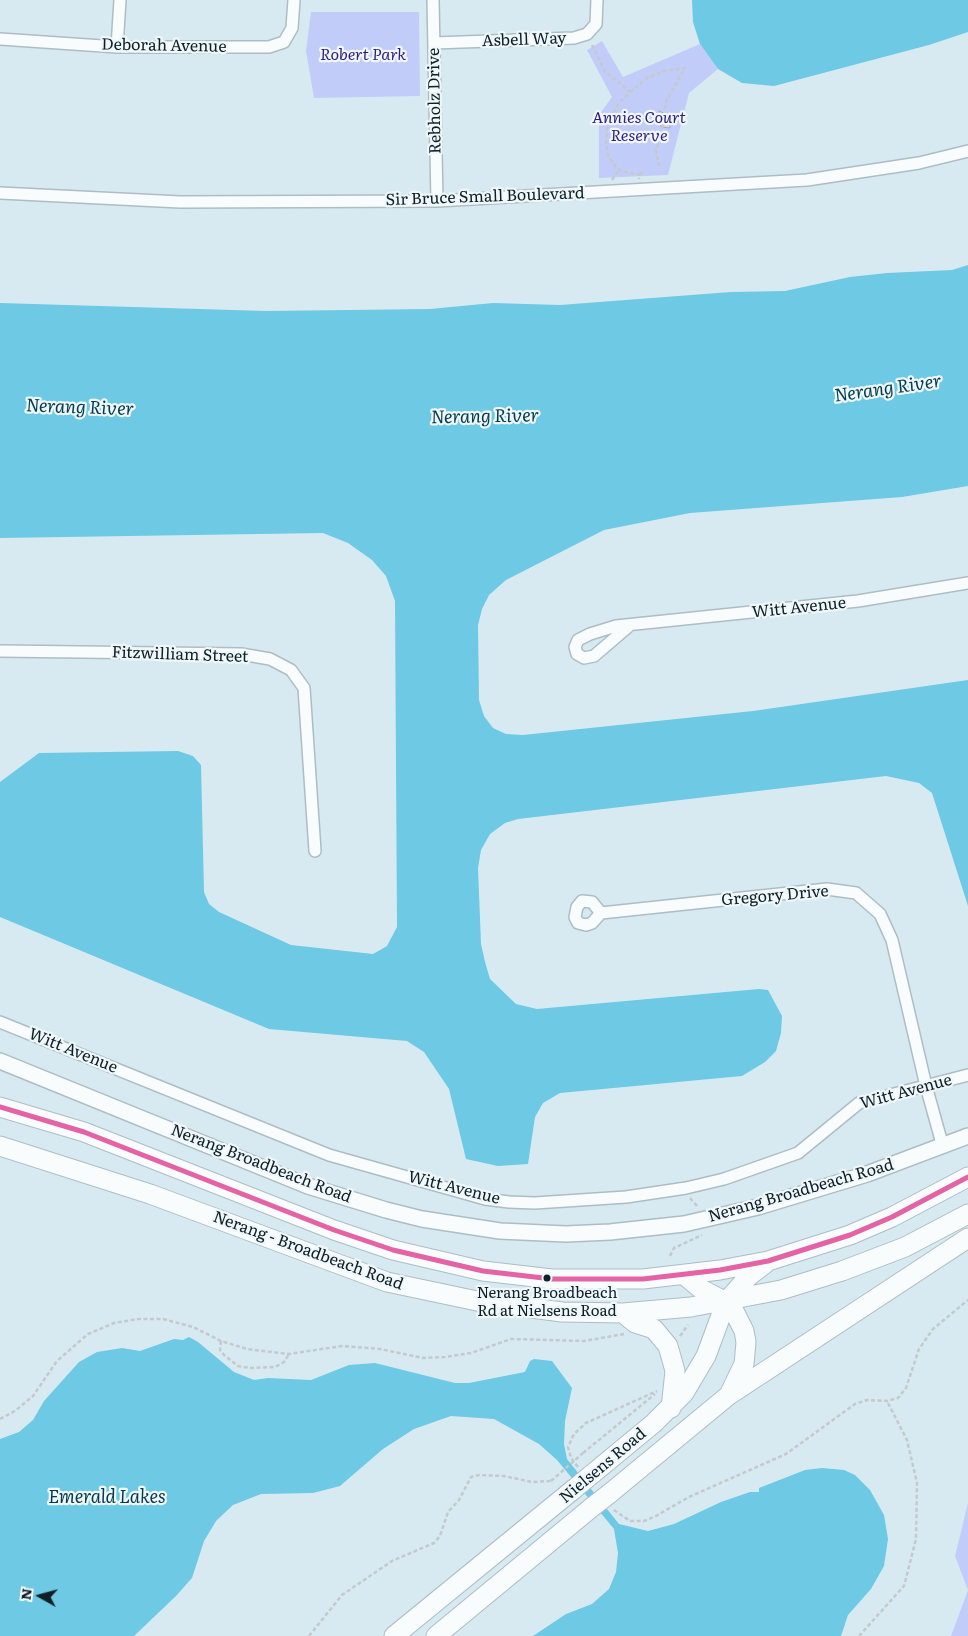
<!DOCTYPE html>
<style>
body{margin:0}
#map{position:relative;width:968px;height:1636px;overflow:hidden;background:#d7eaf1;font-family:Literata,serif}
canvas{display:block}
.north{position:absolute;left:15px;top:1571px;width:50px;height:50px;-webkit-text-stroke:4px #eff7fa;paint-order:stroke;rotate:277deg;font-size:14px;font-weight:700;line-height:20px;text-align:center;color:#0e1f25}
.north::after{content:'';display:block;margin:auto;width:18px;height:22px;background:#0e1f25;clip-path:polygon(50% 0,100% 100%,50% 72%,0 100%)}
</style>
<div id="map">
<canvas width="968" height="1636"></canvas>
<div class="north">N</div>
</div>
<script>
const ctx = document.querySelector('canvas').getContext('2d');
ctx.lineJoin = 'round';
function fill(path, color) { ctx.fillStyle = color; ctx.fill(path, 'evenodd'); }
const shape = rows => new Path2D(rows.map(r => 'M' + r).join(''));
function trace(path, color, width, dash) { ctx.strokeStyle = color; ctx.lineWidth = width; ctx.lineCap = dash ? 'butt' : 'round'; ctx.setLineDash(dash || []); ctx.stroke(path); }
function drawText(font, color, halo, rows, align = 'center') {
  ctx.font = font + ' Literata,serif'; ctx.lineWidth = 4.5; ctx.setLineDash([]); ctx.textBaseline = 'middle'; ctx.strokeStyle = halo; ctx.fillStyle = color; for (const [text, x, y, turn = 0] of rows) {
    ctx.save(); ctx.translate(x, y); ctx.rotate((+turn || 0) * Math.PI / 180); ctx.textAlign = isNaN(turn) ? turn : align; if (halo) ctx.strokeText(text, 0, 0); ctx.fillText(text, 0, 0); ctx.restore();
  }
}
fill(shape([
 [311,12,419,12,420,96,314,98,306,51],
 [602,41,623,77,700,44,718,69,689,93,668,175,599,178,599,115,612,97,587,50],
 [968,1503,968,1636,951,1636,968,1590,955,1556]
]), '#c2ccf8');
fill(shape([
 [692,0,968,0,968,32,929,45,774,86,742,83,718,69,700,44,693,22],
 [968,265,968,486,902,497,690,513,604,530,506,580,489,595,482,609,478,625,479,700,484,716,493,728,506,734,523,735,753,711,968,680,968,906,932,793,919,783,886,776,518,819,505,823,490,834,481,850,478,868,481,944,485,962,490,979,516,1004,537,1009,759,989,768,990,782,1016,781,1033,776,1051,765,1062,742,1076,560,1093,543,1103,535,1117,528,1164,498,1166,466,1159,449,1089,424,1052,407,1041,269,1029,0,917,0,782,39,753,178,751,193,756,201,765,204,892,209,904,219,912,291,945,373,954,387,946,397,927,395,601,386,576,372,560,348,543,323,533,0,538,0,303,266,311,430,309,493,303,560,305,731,292,785,291,850,277,887,273,952,270],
 [189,1337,198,1342,234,1372,254,1380,268,1378,311,1380,349,1365,375,1363,455,1383,469,1383,525,1372,530,1361,534,1359,552,1361,572,1388,565,1421,564,1444,567,1459,619,1524,648,1531,674,1524,721,1502,750,1492,759,1492,759,1488,805,1470,822,1468,844,1470,855,1475,870,1490,884,1515,888,1539,884,1566,871,1589,848,1615,841,1636,533,1636,566,1614,592,1604,609,1589,616,1572,618,1553,614,1529,557,1460,539,1444,494,1419,451,1416,414,1429,383,1449,340,1486,313,1493,261,1494,233,1505,216,1521,204,1541,192,1578,176,1596,134,1636,0,1636,0,1439,19,1432,33,1420,44,1401,79,1362,97,1352,122,1348,140,1351,174,1339,183,1340]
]), '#6dc9e4');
const building = shape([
 [659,111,670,116,670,128,661,127,659,111]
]);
fill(building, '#dad3e0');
trace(building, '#a8abb2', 1);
const minor = shape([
 [433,0,437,201],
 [0,39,117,47,269,47,284,42,292,28,294,0],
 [434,43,574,38,587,34,596,24,597,0],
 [117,47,120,0],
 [0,193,180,202,437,201,807,180,919,163,968,151],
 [629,626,594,656,584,658,577,654,575,647,578,640,590,634,616,626,858,601,968,583],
 [0,651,241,654,270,659,291,670,304,688,315,851],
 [582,901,592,902,601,913,592,923,586,925,578,923,575,917,577,907,582,901],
 [601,913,827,889,856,893,880,914,892,940,926,1086,943,1147],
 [0,1022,329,1155,485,1199,509,1202,535,1203,626,1197,686,1188,724,1179,798,1153,859,1103,968,1075]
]);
const tertiary = shape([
 [0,1061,308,1186,386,1210,422,1219,500,1231,566,1234,610,1232,684,1224,758,1207,867,1174,968,1136]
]);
const primary = shape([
 [0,1107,84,1132,334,1230,393,1250,483,1271,552,1279,643,1279,720,1270,768,1261,850,1235,892,1217,968,1177],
 [0,1146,150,1194,387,1282,477,1301,562,1312,623,1313,691,1307,781,1290,842,1271,905,1247,968,1214],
 [684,1275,701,1289,726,1302,735,1313,744,1331,746,1342,744,1364,729,1395],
 [623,1313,635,1323,654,1329,668,1346,675,1371,671,1408],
 [591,1475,654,1423,684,1393,706,1356,726,1302,749,1276,766,1263],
 [609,1494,729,1395,968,1238],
 [394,1636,574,1489],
 [436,1636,591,1508]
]);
trace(minor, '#adbdc3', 14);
trace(tertiary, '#adbdc3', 18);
trace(primary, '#adbdc3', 21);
trace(shape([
 [592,45,605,71,630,92,618,104,607,129,606,142,608,155,614,165,621,171,640,175,639,179],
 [630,92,647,78,664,71,685,68,666,101,662,128,656,151,660,169],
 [640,175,643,170],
 [612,180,619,169],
 [690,1198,698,1207],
 [670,1256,674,1248,702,1235],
 [680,1336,688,1325],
 [221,1341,220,1350,224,1355,238,1366,250,1368,275,1367,284,1362,289,1354],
 [0,1419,15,1411,33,1396,57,1361,88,1334,114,1323,138,1319,163,1319,193,1327,221,1341,247,1349,289,1354,342,1346,380,1349,423,1358,445,1357,471,1353,511,1339,584,1341,624,1334],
 [583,1453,655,1394],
 [578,1467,571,1458,568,1447,574,1434,586,1423,657,1391],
 [614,1510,630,1521,644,1521,654,1517,689,1497,786,1454,855,1404,867,1400,887,1401,898,1398,906,1388,919,1349,933,1329,968,1300],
 [309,1636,342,1595,392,1561,434,1543,440,1536,448,1512,459,1500,471,1477,479,1475,504,1476,532,1482,551,1481],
 [859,1636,904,1586,916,1539,917,1483,907,1440,887,1401]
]), '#c3cacd', 2.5, [4, 2.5]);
trace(minor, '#f9fcfd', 11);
trace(tertiary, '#f9fcfd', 15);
trace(primary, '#f9fcfd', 19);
const primaryBridge = shape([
 [574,1489,591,1475],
 [591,1508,609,1494]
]);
trace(primaryBridge, '#adbdc3', 21, []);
trace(shape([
 [551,1481,583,1453]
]), '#c3cacd', 2.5, [4, 2.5]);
trace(primaryBridge, '#f9fcfd', 19);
trace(shape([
 [0,1107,84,1132,334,1230,393,1250,483,1271,552,1279,643,1279,720,1270,768,1261,850,1235,892,1217,968,1177]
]), '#e463a4', 5);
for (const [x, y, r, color] of [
 [547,1278,4.5,"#0e1f25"]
]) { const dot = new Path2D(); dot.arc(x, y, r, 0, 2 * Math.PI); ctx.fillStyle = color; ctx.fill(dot); trace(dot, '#eff7fa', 2); }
drawText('15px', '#0e1f25', '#eff7fa', [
 ["Nerang Broadbeach",547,1294],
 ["Rd at Nielsens Road",547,1312]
]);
drawText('16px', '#0e1f25', '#eff7fa', [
 ["Asbell Way",524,40,-2],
 ["Deborah Avenue",164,46,1],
 ["Rebholz Drive",435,101,-91],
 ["Sir Bruce Small Boulevard",485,197,-2],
 ["Witt Avenue",799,608,-6],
 ["Fitzwilliam Street",180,655,2],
 ["Gregory Drive",775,896,-5],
 ["Witt Avenue",73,1051,22],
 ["Witt Avenue",906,1092,-15],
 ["Nerang Broadbeach Road",261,1164,21],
 ["Witt Avenue",454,1188,14],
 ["Nerang Broadbeach Road",801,1191,-16],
 ["Nerang - Broadbeach Road",308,1251,20],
 ["Nielsens Road",603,1466,-40]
]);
drawText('italic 16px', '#2d1e7b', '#eff7fa', [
 ["Robert Park",363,55],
 ["Annies Court",639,118],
 ["Reserve",639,136]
]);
drawText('italic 18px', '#023b4a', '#eff7fa', [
 ["Nerang River",888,389,-8],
 ["Nerang River",80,408,2],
 ["Nerang River",485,417,-1],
 ["Emerald Lakes",107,1498]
]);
</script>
